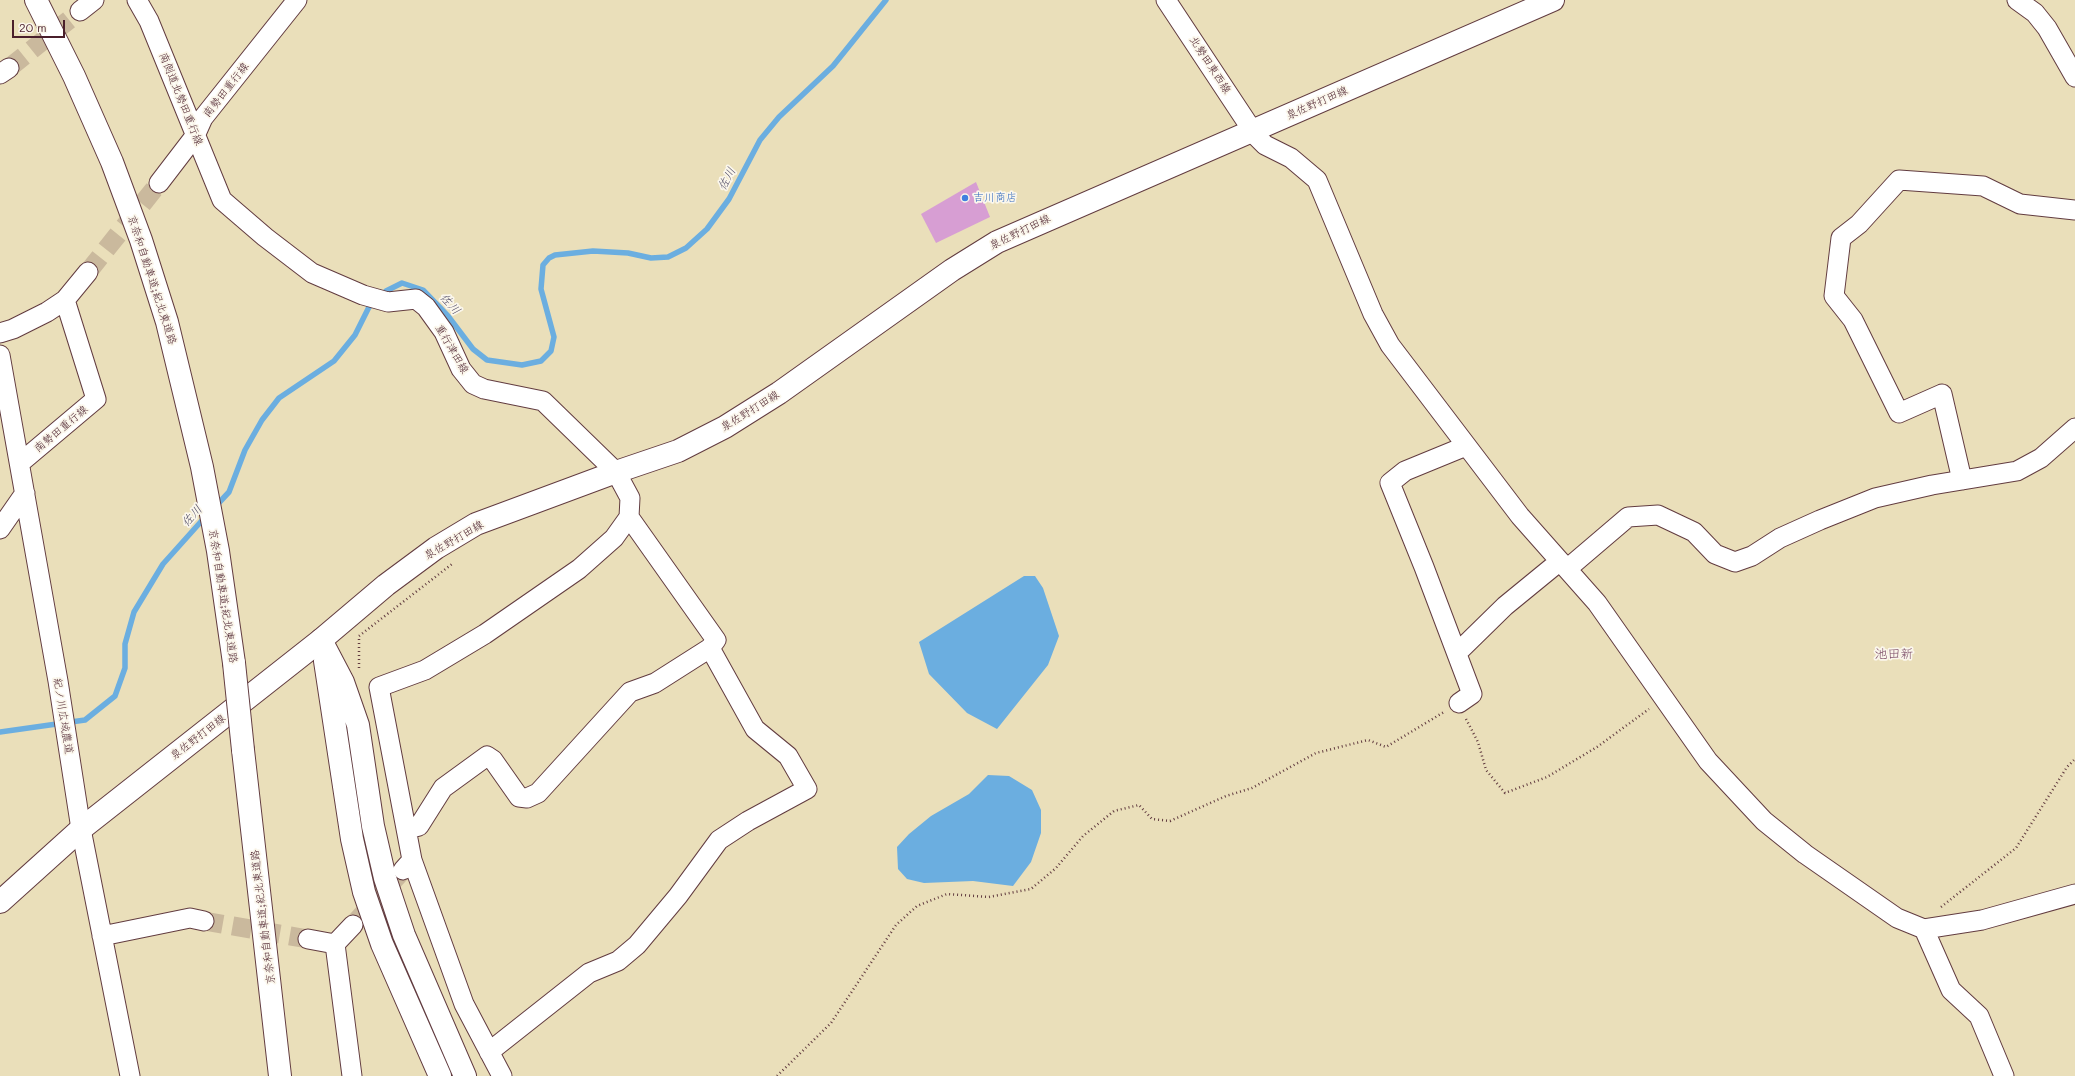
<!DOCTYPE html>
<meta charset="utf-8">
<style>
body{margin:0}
#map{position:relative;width:2075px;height:1076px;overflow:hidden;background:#eadfba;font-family:Mali,sans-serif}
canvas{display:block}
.scale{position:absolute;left:12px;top:20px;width:53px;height:18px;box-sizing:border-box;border:2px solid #4a1f2b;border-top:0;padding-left:5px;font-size:12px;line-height:14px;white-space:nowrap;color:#4a1f2b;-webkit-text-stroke:3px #fbf7ec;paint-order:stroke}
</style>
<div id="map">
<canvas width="2075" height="1076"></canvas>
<div class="scale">20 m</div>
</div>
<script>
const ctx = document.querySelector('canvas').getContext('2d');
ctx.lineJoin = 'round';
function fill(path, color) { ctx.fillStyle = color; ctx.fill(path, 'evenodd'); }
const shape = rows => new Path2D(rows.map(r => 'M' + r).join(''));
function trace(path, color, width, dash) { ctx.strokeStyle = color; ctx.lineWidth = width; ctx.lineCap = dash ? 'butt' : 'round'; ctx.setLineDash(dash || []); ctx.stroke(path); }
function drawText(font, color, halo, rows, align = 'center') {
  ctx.font = font + ' Mali,"Klee One",sans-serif'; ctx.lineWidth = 3.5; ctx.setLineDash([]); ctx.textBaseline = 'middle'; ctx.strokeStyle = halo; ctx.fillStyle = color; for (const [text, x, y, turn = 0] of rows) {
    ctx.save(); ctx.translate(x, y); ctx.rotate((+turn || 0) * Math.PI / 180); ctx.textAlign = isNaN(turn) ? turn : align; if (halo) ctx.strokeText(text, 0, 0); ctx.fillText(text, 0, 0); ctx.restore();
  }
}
fill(shape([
 [1024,576,1035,576,1043,588,1059,636,1048,665,997,729,967,713,929,674,919,642],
 [988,775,1009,776,1032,790,1041,810,1041,833,1031,862,1013,886,973,881,924,883,907,879,898,869,897,847,909,834,931,816,969,794]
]), '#6baee0');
trace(shape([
 [380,297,386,291,402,283,423,290,448,316,473,349,487,360,522,365,541,361,551,351,554,337,541,289,543,265,549,258,555,255,593,251,628,253,651,258,668,257,686,248,707,229,729,199,760,140,779,117,833,66,886,0],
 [215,507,229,492,245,450,262,420,279,398,334,361,355,335,369,307,374,303],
 [0,732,85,720,115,696,125,668,125,644,134,612,163,564,206,516]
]), '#6baee0', 5.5);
fill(shape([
 [976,182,990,217,936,243,921,214]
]), '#d79ed3');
trace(shape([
 [9,68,80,11],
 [88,272,159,183],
 [204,921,308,939],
 [353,925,403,870]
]), '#cab99d', 19, [19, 10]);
const minor = shape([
 [137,0,149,21,222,200,265,237,312,273,363,295,388,302,416,299,426,307,444,332,461,369,473,384,484,389,543,401,616,472,630,498,629,517,716,640,710,648,655,683,630,692,538,793,527,798,519,797,493,760,487,756,443,788,419,826,407,829],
 [1166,0,1256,136,1265,145,1291,158,1317,180,1373,314,1390,345,1520,516,1597,603,1708,761,1764,821,1805,854,1897,918,1924,929,1982,920,2075,894],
 [2017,0,2035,13,2047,28,2075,77],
 [80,11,94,0],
 [0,74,9,68],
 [159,183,195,136,203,118,297,0],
 [0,333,13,329,47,312,65,300],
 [0,355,58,681,81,829,130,1076],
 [20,463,96,399,65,300,88,272],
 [1962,480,1942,394,1899,413,1853,320,1834,296,1841,238,1859,224,1899,180,1983,186,2020,204,2075,210],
 [0,529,25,493],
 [1567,569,1628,517,1658,515,1694,532,1715,554,1735,562,1752,556,1780,538,1820,520,1875,498,1932,485,2017,471,2041,458,2075,428],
 [1457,653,1505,606,1560,561],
 [1459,703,1472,694,1424,567,1390,483,1405,471,1466,446],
 [412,860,464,1004,502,1076],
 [403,870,412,860,379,687,425,670,485,634,579,569,614,538,629,517],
 [1924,929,1951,990,1979,1016,2004,1076],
 [102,936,190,918,204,921],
 [308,939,335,944,353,925],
 [335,944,352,1076],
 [489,1052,589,973,618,961,637,945,678,896,719,840,748,821,807,789,788,756,755,729,710,648]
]);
const major = shape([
 [0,902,81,829,321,640,386,585,436,548,476,524,616,472,678,451,725,427,779,393,952,270,997,242,1553,0]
]);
const highway = shape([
 [36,0,74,76,112,162,141,240,167,322,202,467,218,551,234,663],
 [321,640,343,682,358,725,373,826,385,878,404,935,465,1076],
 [325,661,352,839,364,892,382,944,440,1076],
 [243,750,280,1076]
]);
trace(minor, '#623c40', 21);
trace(major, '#623c40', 24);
trace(highway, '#623c40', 24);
trace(shape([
 [359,668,359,636,452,564],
 [1466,719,1478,742,1486,770,1505,793,1547,777,1597,747,1649,709],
 [1941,907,2016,848,2067,767,2075,759],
 [777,1076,831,1023,896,925,917,906,947,894,989,897,1031,889,1056,868,1083,836,1114,811,1139,805,1152,819,1170,821,1226,796,1252,788,1316,753,1368,740,1386,747,1444,712]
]), '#623c40', 2.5, [1, 3]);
trace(minor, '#fff', 19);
trace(major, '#fff', 22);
trace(highway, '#fff', 22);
const highwayBridge = shape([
 [234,663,243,750]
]);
trace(highwayBridge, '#623c40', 24, []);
trace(highwayBridge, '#fff', 22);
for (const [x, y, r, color] of [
 [965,198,4,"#3f7fe0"]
]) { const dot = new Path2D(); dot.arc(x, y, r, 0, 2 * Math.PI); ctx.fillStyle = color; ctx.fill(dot); trace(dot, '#fbf7ec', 1.5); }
drawText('11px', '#4a1f2b', '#fbf7ec', [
 ["北勢田東西線",1210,65,57],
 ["南勢田重行線",226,90,-52],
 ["南側道北勢田重行線",181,99,68],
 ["泉佐野打田線",1317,103,-24],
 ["泉佐野打田線",1020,232,-26],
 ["京奈和自動車道;紀北東道路",152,280,72],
 ["重行津田線",452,349,60],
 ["泉佐野打田線",750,411,-32],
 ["南勢田重行線",61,429,-40],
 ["泉佐野打田線",454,540,-30],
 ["京奈和自動車道;紀北東道路",223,596,81],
 ["紀ノ川広域農道",63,716,81],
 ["泉佐野打田線",198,737,-38],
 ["京奈和自動車道;紀北東道路",263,917,-97]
]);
drawText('11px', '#366cbe', '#fbf7ec', [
 ["吉川商店",973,198]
], 'left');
drawText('italic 12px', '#56516a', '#fbf7ec', [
 ["佐川",727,179,-62],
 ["佐川",450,304,48],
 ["佐川",192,516,-48]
]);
drawText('13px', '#7b4b66', '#fbf7ec', [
 ["池田新",1894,654]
]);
</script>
